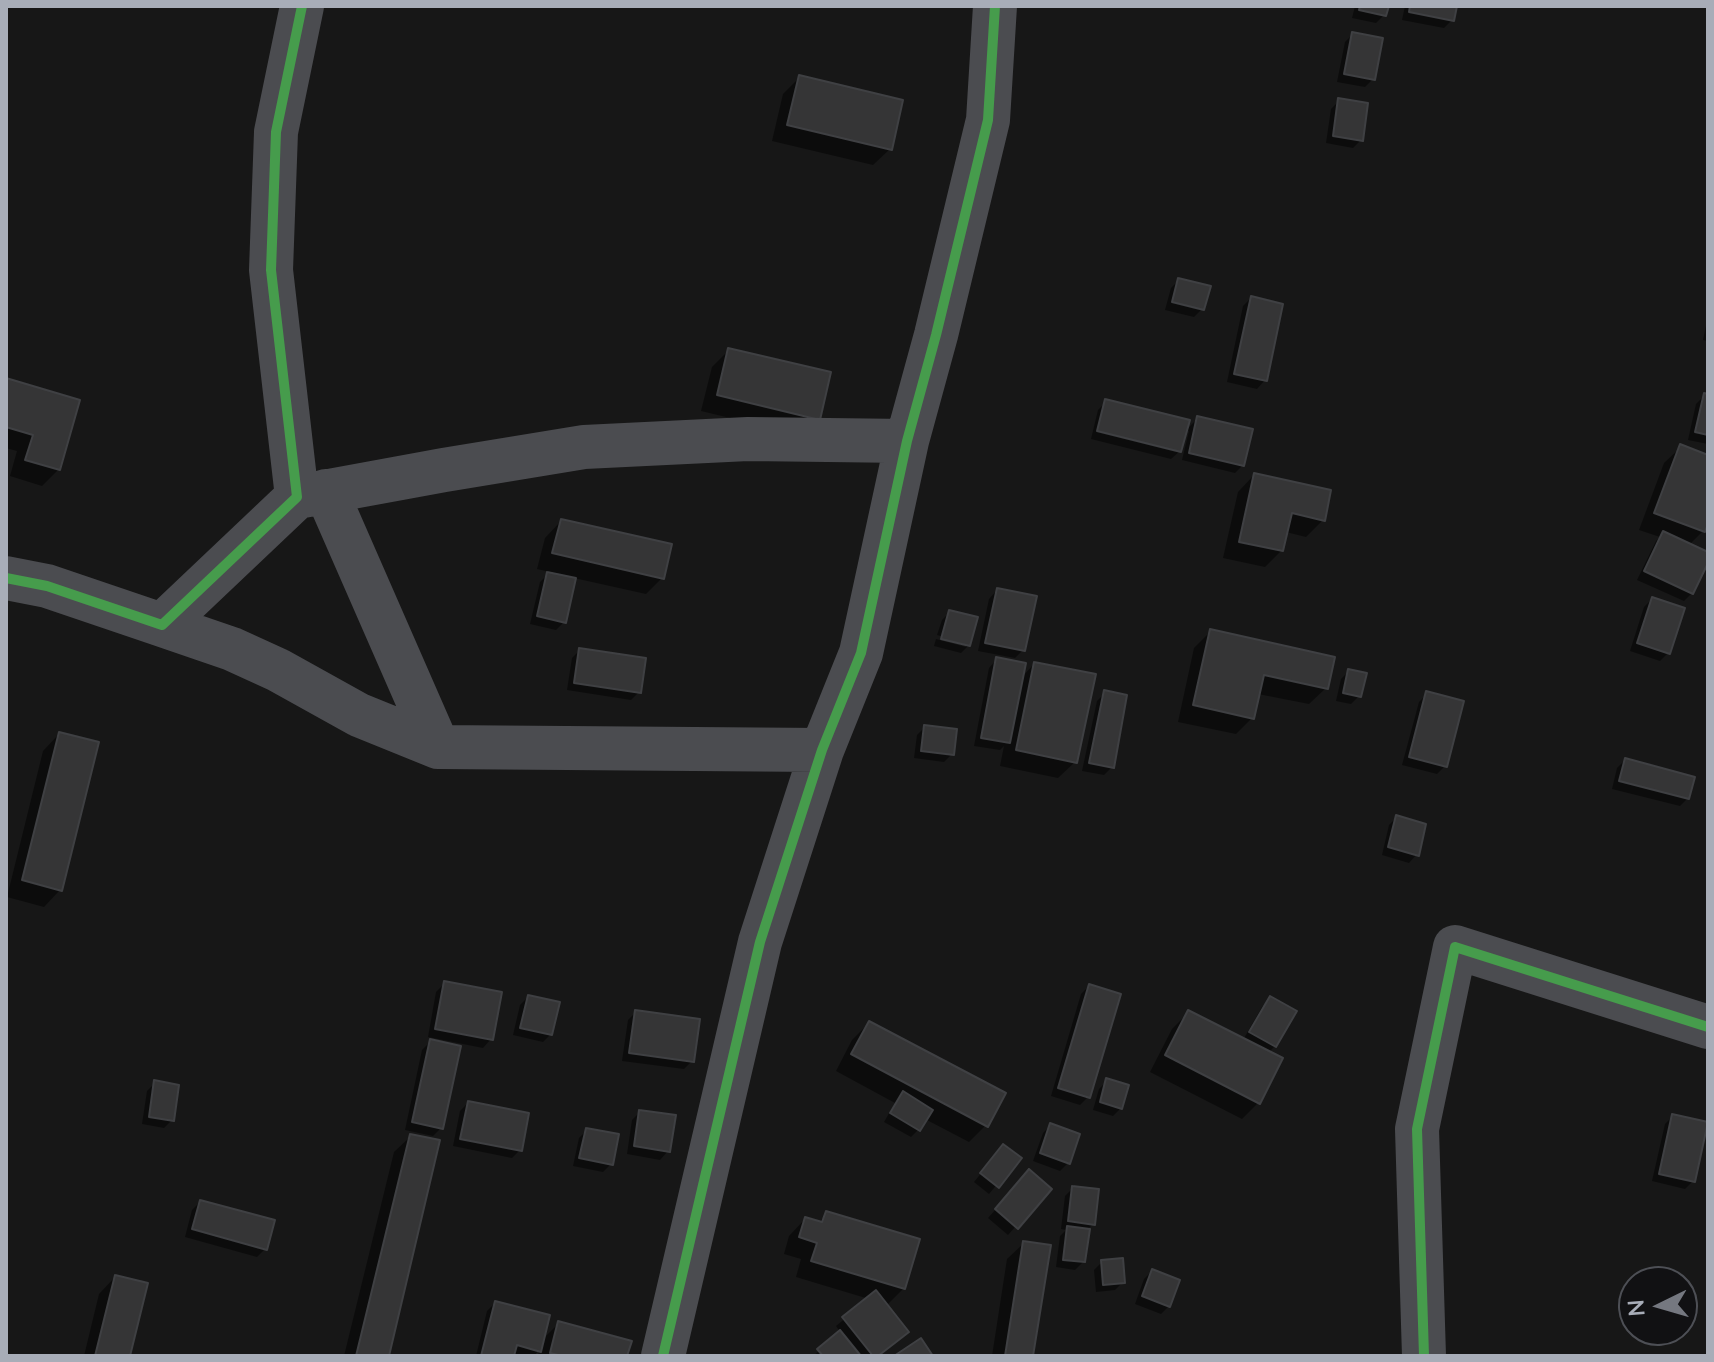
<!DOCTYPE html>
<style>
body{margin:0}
#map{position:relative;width:1714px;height:1362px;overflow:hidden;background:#171717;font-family:Lato,sans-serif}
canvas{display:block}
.frame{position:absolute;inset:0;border:8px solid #a8adb8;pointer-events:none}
.north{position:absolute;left:1618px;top:1266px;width:80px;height:80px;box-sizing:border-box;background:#111113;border:2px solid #4d4f55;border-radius:50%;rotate:265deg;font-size:22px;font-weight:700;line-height:32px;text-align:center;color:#a8adb8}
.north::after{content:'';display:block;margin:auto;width:28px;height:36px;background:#757880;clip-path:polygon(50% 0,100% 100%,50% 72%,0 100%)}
</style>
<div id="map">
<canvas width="1714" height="1362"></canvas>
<div class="frame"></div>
<div class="north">N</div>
</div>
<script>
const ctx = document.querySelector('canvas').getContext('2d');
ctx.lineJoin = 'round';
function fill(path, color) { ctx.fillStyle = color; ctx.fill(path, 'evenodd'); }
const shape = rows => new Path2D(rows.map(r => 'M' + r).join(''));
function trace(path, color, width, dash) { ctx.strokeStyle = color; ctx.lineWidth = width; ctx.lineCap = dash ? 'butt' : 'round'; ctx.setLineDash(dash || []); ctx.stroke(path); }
fill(shape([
 [1355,6,1387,6,1384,15,1376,23,1352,18],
 [1405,6,1455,6,1452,20,1444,28,1402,20],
 [1353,34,1373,79,1365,87,1337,82,1345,42],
 [800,77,890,149,873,165,772,141,783,94],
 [1339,101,1361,140,1353,148,1326,143,1331,109],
 [1179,280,1202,309,1194,317,1165,310,1171,288],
 [1251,298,1265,380,1257,389,1227,382,1243,306],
 [1708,316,1708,341,1703,340],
 [728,351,818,419,801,435,701,411,712,367],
 [6,380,59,469,42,486,10,476,17,451,6,448],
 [1704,396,1708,396,1708,444,1688,440,1696,404],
 [1106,402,1180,451,1171,459,1091,439,1098,410],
 [1198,418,1243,465,1235,473,1182,460,1189,431,1186,430],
 [1681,447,1708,457,1708,519,1703,531,1689,545,1708,554,1708,558,1692,593,1684,601,1637,580,1656,541,1660,537,1639,530,1664,463],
 [1254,475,1323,520,1306,537,1286,532,1282,550,1265,567,1223,558,1238,492],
 [561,521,662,578,646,594,574,578,564,622,556,630,530,624,540,582,550,572,537,569,545,538],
 [997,590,1023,650,1015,658,978,651,989,599],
 [1652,599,1668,653,1660,661,1630,651,1644,607],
 [950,612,969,645,961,653,934,646,936,639,966,647,966,643,937,635,942,620],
 [1211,631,1326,688,1309,704,1258,694,1252,718,1236,734,1178,722,1194,648],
 [580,650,639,692,631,700,567,690,572,658],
 [997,659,1022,677,1034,664,1075,762,1058,778,1000,766,1004,746,1000,750,974,746,989,668],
 [1349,671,1359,696,1351,704,1336,701,1341,679],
 [1105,693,1112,767,1104,775,1082,771,1097,701],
 [1427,694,1445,766,1437,774,1402,765,1419,702],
 [925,727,952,754,944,762,914,758,917,735],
 [59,734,60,890,44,907,7,897,43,751],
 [1625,760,1688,798,1680,806,1612,789,1617,768],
 [1397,817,1417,854,1409,863,1382,855,1389,825],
 [444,984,491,1039,483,1048,428,1037,436,992],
 [1089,986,1088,1097,1080,1105,1051,1096,1081,994],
 [528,997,551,1034,543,1042,513,1035,520,1005],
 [1270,999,1275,1046,1268,1053,1259,1102,1242,1119,1150,1072,1172,1029,1189,1012,1243,1040,1262,1007],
 [636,1012,692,1061,684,1069,622,1061,628,1020],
 [869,1023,986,1125,969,1142,925,1119,919,1129,911,1137,884,1122,895,1103,836,1071,852,1040],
 [430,1042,441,1128,433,1136,405,1130,422,1050],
 [1107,1081,1121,1108,1113,1116,1093,1110,1099,1089],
 [155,1083,172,1120,164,1128,142,1124,147,1091],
 [468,1103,520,1150,512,1158,453,1146,460,1111],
 [640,1112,668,1151,660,1160,627,1154,632,1120],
 [1673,1116,1693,1181,1685,1189,1652,1181,1665,1124],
 [1051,1125,1068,1163,1060,1171,1033,1161,1043,1133],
 [587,1130,611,1164,603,1172,573,1166,579,1138],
 [411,1136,387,1356,344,1356,394,1152],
 [996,1155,1019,1158,989,1194,974,1182],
 [1022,1180,1049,1189,1008,1235,988,1218],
 [1073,1188,1093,1224,1088,1229,1083,1262,1075,1270,1056,1267,1060,1236,1066,1230,1061,1229,1065,1196],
 [200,1202,265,1249,257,1257,185,1237,192,1210],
 [827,1214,904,1288,886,1306,877,1356,813,1356,841,1333,836,1326,869,1299,796,1277,801,1259,784,1254,789,1236,805,1219,818,1223],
 [1024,1243,1031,1356,992,1356,1007,1259],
 [1102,1262,1123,1282,1115,1290,1096,1292,1094,1270],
 [1152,1271,1169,1306,1161,1314,1135,1304,1144,1279],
 [115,1277,128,1356,84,1356,99,1294],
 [495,1303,542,1340,559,1323,625,1356,538,1356,539,1350,534,1356,512,1354,512,1356,476,1356,487,1311]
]), '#0007');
const building = shape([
 [1360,6,1389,6,1386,16,1359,10,1360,6],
 [1410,6,1457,6,1454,21,1409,12,1410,6],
 [1352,32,1383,38,1375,80,1344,74,1352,32],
 [799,75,903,100,892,150,787,125,799,75],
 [1338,98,1368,103,1363,141,1333,136,1338,98],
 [1178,278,1211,286,1204,310,1172,302,1178,278],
 [1251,296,1283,304,1267,381,1234,374,1251,296],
 [728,348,831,372,820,420,717,395,728,348],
 [6,378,80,400,60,470,25,460,33,435,6,427,6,378],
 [1704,393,1708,394,1708,435,1695,432,1704,393],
 [1105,399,1190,420,1181,452,1097,431,1105,399],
 [1197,416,1253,429,1244,466,1189,453,1197,416],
 [1680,444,1708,455,1708,524,1705,532,1654,513,1680,444],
 [1254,473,1331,490,1325,521,1292,513,1283,551,1239,542,1254,473],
 [561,519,672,544,664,579,552,553,561,519],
 [1663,531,1708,552,1708,563,1693,594,1644,571,1663,531],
 [547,572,576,578,566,623,537,616,547,572],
 [997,588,1037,596,1025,651,985,643,997,588],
 [1652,597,1685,608,1670,654,1637,643,1652,597],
 [949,610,978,617,970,646,941,639,949,610],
 [1210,629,1335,657,1328,689,1264,675,1254,719,1193,705,1210,629],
 [579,648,646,658,641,693,574,683,579,648],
 [996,657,1026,663,1010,743,981,738,996,657],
 [1034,662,1096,674,1077,763,1016,750,1034,662],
 [1348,669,1367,673,1361,697,1343,693,1348,669],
 [1104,690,1127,695,1114,768,1089,763,1104,690],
 [1426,691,1464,701,1447,767,1409,757,1426,691],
 [924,725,957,729,954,755,921,751,924,725],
 [59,732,99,742,62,891,22,880,59,732],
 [1625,758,1695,777,1689,799,1619,781,1625,758],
 [1396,815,1426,824,1419,856,1388,847,1396,815],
 [444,981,502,992,493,1040,435,1029,444,981],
 [1089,984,1121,994,1090,1098,1058,1088,1089,984],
 [528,995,560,1002,552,1035,520,1028,528,995],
 [1270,996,1297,1011,1276,1047,1249,1032,1270,996],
 [635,1010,700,1019,694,1062,629,1053,635,1010],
 [1188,1010,1283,1058,1260,1104,1165,1055,1188,1010],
 [869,1021,1006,1093,988,1127,851,1054,869,1021],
 [430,1039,461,1046,443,1129,412,1122,430,1039],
 [1106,1078,1129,1085,1122,1109,1100,1102,1106,1078],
 [154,1080,179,1085,174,1121,149,1117,154,1080],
 [903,1091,933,1110,920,1131,890,1113,903,1091],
 [468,1101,529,1113,522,1151,460,1139,468,1101],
 [639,1110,676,1115,670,1152,634,1146,639,1110],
 [1672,1114,1708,1122,1695,1182,1659,1174,1672,1114],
 [1050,1123,1080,1134,1070,1164,1040,1153,1050,1123],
 [586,1128,619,1134,613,1165,579,1158,586,1128],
 [410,1134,440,1140,389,1356,356,1356,410,1134],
 [1003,1144,1022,1158,999,1188,980,1173,1003,1144],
 [1029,1169,1052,1189,1018,1229,995,1209,1029,1169],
 [1072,1186,1099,1189,1095,1225,1068,1221,1072,1186],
 [200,1200,275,1220,267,1250,192,1229,200,1200],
 [826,1211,920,1239,905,1289,811,1261,817,1243,799,1237,805,1217,822,1222,826,1211],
 [1067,1226,1090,1229,1085,1262,1063,1260,1067,1226],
 [1023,1241,1051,1245,1033,1356,1005,1356,1023,1241],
 [1123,1258,1125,1283,1103,1285,1101,1260,1123,1258],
 [1152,1269,1180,1280,1170,1307,1142,1296,1152,1269],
 [115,1275,148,1283,130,1356,95,1356,115,1275],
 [876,1290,909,1332,878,1356,873,1356,842,1317,876,1290],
 [495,1301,550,1315,541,1352,517,1345,514,1356,481,1356,495,1301],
 [558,1321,632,1341,627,1356,562,1356,550,1353,558,1321],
 [840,1330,861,1356,823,1356,817,1349,840,1330],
 [921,1338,933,1356,894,1356,921,1338]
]);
fill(building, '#353536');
trace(building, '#3f4043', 2);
trace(shape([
 [326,491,438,747],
 [297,497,444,470,584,447,748,439,907,441],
 [6,578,47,586,162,625,297,497,271,270,276,132,302,6],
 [162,625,232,649,278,670,359,715,438,747,822,750],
 [663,1356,760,942,822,750,861,653,907,441,936,335,988,120,995,6],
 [1424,1356,1417,1129,1455,947,1708,1027]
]), '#4b4c50', 44);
trace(shape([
 [6,578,47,586,162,625,297,497,271,270,276,132,302,6],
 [663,1356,760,942,822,750,861,653,907,441,936,335,988,120,995,6],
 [1424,1356,1417,1129,1455,947,1708,1027]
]), '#469c4c', 10);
</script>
